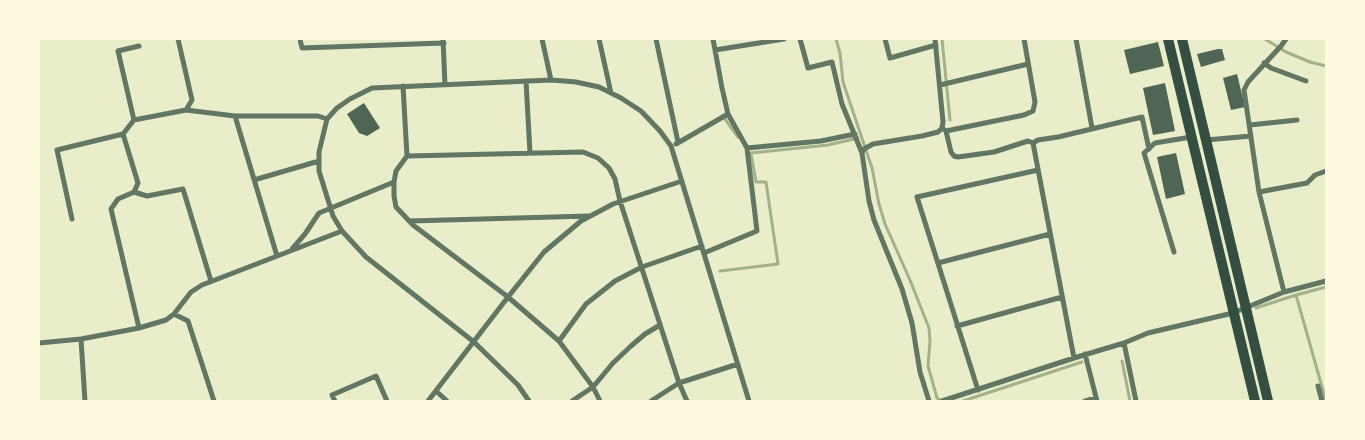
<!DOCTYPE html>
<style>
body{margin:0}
#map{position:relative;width:1365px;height:440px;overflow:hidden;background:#e9edc9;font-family:"Asap Condensed",sans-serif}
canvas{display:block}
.frame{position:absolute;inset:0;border:40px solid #fefae0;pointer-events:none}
</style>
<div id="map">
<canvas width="1365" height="440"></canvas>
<div class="frame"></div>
</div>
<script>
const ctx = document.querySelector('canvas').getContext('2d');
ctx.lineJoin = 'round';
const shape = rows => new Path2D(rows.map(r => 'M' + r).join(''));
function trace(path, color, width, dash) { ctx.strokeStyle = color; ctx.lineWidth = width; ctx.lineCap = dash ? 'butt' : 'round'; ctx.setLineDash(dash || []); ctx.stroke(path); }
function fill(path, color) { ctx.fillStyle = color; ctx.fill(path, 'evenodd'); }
trace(shape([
 [836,39,840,53,843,82,872,168,879,204,885,224,910,280,929,328,930,341,928,366,937,398,941,401],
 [942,39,950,120],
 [1265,39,1286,52,1310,62,1326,66],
 [725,119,738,137],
 [751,153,828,145,858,138],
 [720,271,778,264,766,182,756,182,751,154],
 [1296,295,1326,401],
 [1256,308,1296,295,1326,287],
 [1122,361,1130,401],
 [963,401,1082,362]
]), '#a3b18a', 3);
fill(shape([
 [1158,42,1164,66,1130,74,1124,50],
 [1218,49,1222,49,1225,60,1201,67,1197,54],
 [1237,74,1245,107,1231,110,1223,78],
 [1165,83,1175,131,1153,135,1143,88],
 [364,103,380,128,367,136,359,133,347,114],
 [1176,153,1185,194,1166,199,1157,157]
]), '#4f6655');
trace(shape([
 [178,39,192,100,186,110],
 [300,39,302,48,444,43],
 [443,39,445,85],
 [542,39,551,80],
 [599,39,611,93],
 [656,39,678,142],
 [713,39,722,88,728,114,747,148,821,141,855,134],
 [800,39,808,68,832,62,842,104,862,153],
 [885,39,890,58,936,45],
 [1076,39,1092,128],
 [715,50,784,39],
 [1264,63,1271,68,1306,81],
 [526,81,530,153],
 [940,85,1028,64],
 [403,86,407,156,396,171,394,182,394,196,396,207,413,225,508,297,559,341,593,387,600,401],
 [235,116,277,256],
 [134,120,118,51,139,46],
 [1250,125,1297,120],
 [942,128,946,131,951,152,954,156,958,157,994,152,1028,141,1033,143,1074,358],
 [946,131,1024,115,1033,111,1035,102,1024,39],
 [1206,140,1251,136],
 [1033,143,1038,140,1058,137,1142,117,1149,149],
 [676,144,728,114],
 [407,156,583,152,598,158,609,168,615,179,620,201,679,383,687,401],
 [254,180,319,161],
 [134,192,147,196,183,189,211,281],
 [1259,192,1307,183,1315,175,1326,171],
 [72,219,57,150,123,134],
 [410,221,589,216],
 [292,249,305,234,319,213,394,182],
 [1174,252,1144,153,1155,143,1191,137],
 [704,253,757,231,747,148],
 [938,263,1050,234],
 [1284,292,1259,192,1244,90,1248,82,1281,46,1286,39],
 [174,314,188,321,214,401],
 [957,326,1062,297],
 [139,328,111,209,118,199,134,192,138,183,123,134,134,120,186,110,235,116,318,116,327,119],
 [81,339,85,401],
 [559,341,586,304,615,281,642,267,702,246],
 [39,343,81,339,139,328,166,320,174,314,191,292,202,285,342,231],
 [1124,343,1136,401],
 [1085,354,1097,401],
 [1318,386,1322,401],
 [978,390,917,197,1038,170],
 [436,391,447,401],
 [335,401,332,395,376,376,387,401],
 [428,401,508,297,544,252,581,221,613,204,682,181],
 [529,401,518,385,474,342,366,257,342,231,333,216,319,171,319,152,327,119,337,108,350,99,372,88,551,80,576,82,599,87,621,98,641,111,660,131,671,146,749,401],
 [572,401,593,387,613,363,631,346,645,334,660,325],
 [651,401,679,383,738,364],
 [929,401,920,372,912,323,902,289,874,220,869,201,862,153,864,149,873,144,922,136,938,132,942,128,943,122,935,39],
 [942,401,1074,358,1124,343,1148,333,1233,313,1284,292,1326,281],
 [1085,401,1096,398]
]), '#617663', 5);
trace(shape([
 [1168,39,1255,401],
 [1182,39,1268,401]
]), '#344e41', 10);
</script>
